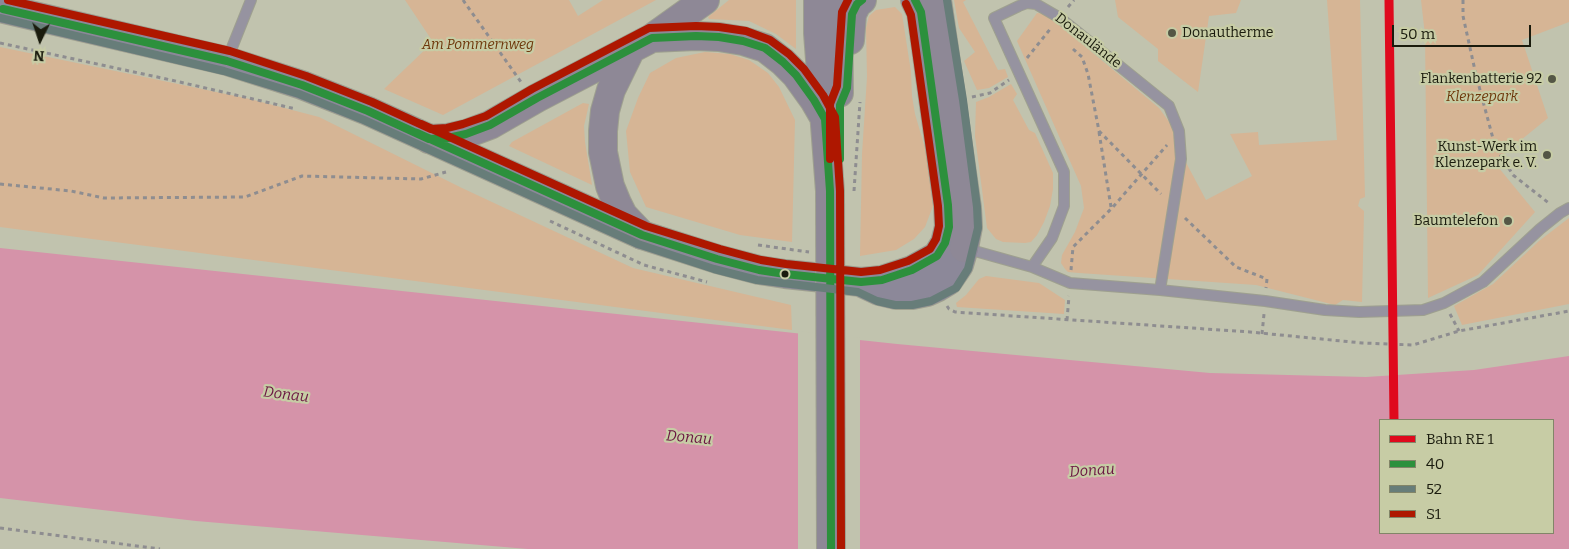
<!DOCTYPE html>
<meta charset="utf-8">
<style>
body{margin:0}
#map{position:relative;width:1569px;height:549px;overflow:hidden;background:#c1c3ae;font-family:Bitter,serif}
canvas{display:block}
.legend{position:absolute;left:1379px;top:419px;width:175px;height:115px;box-sizing:border-box;background:#c7cca5;border:1px solid #828568;margin:0;padding:6px 9px;list-style:none;font-size:15px;color:#1a1b0d}
.legend li{display:flex;align-items:center;gap:10px;height:25px}
.legend b{width:25px;border:1px solid #828568}
.north{position:absolute;left:15px;top:15px;width:50px;height:50px;-webkit-text-stroke:4px #c7cca5;paint-order:stroke;rotate:184deg;font-size:14px;font-weight:700;line-height:20px;text-align:center;color:#1a1b0d}
.north::after{content:'';display:block;margin:auto;width:18px;height:22px;background:#1a1b0d;clip-path:polygon(50% 0,100% 100%,50% 72%,0 100%)}
.scale{position:absolute;left:1392px;top:25px;width:139px;height:22px;box-sizing:border-box;border:2px solid #1a1b0d;border-top:0;padding-left:6px;font-size:15px;line-height:18px;white-space:nowrap;color:#1a1b0d;-webkit-text-stroke:4px #c7cca5;paint-order:stroke}
</style>
<div id="map">
<canvas width="1569" height="549"></canvas>
<ul class="legend">
<li><b style="height:6px;background:#df091d"></b>Bahn RE 1</li>
<li><b style="height:6px;background:#2c903c"></b>40</li>
<li><b style="height:6px;background:#677d79"></b>52</li>
<li><b style="height:6px;background:#ae1700"></b>S1</li>
</ul>
<div class="north">N</div>
<div class="scale">50 m</div>
</div>
<script>
const ctx = document.querySelector('canvas').getContext('2d');
ctx.lineJoin = 'round';
function fill(path, color) { ctx.fillStyle = color; ctx.fill(path, 'evenodd'); }
const shape = rows => new Path2D(rows.map(r => 'M' + r).join(''));
function trace(path, color, width, dash) { ctx.strokeStyle = color; ctx.lineWidth = width; ctx.lineCap = dash ? 'butt' : 'round'; ctx.setLineDash(dash || []); ctx.stroke(path); }
function drawText(font, color, halo, rows, align = 'center') {
  ctx.font = font + ' Bitter,serif'; ctx.lineWidth = 4.5; ctx.setLineDash([]); ctx.textBaseline = 'middle'; ctx.strokeStyle = halo; ctx.fillStyle = color; for (const [text, x, y, turn = 0] of rows) {
    ctx.save(); ctx.translate(x, y); ctx.rotate((+turn || 0) * Math.PI / 180); ctx.textAlign = isNaN(turn) ? turn : align; if (halo) ctx.strokeText(text, 0, 0); ctx.fillText(text, 0, 0); ctx.restore();
  }
}
fill(shape([
 [405,0,569,0,578,16,603,0,656,0,443,115,384,89,433,42],
 [729,0,796,0,796,49,776,34,749,21,709,19,708,17],
 [954,0,966,0,963,2,998,70,1005,69,1008,77,989,88,977,90,964,61,975,52,959,28],
 [1115,0,1241,0,1236,13,1209,16,1198,92,1158,61,1158,49,1118,17],
 [1327,0,1360,0,1365,197,1360,199,1358,206,1364,211,1362,302,1343,300,1335,305,1256,285,1079,273,1068,272,1065,269,1061,263,1062,255,1075,232,1084,208,1081,186,1017,41,1037,13,1046,14,1159,108,1172,126,1175,142,1206,200,1252,176,1230,134,1258,132,1259,145,1337,140],
 [1421,0,1569,0,1569,22,1522,40,1548,118,1494,162,1535,212,1478,275,1428,298,1425,35],
 [895,7,902,14,911,72,912,96,915,114,929,162,933,206,925,227,914,239,896,250,860,256,862,154,867,77,866,28,869,16,876,10],
 [0,47,250,99,319,117,462,188,633,268,791,305,792,330,0,227],
 [705,52,730,54,749,60,768,73,779,87,795,120,792,242,740,235,646,207,630,172,626,131,638,98,650,73,676,58],
 [1011,84,1017,94,1013,100,1029,130,1035,133,1053,173,1053,189,1050,206,1044,222,1037,235,1031,242,1025,243,1003,242,996,239,987,228,975,136,976,102,989,97],
 [583,103,589,104,584,126,585,142,592,185,509,146,512,142],
 [1569,218,1569,304,1462,325,1454,306,1493,284,1539,241],
 [986,276,1039,283,1065,300,1064,314,957,307,956,303,966,295,979,279]
]), '#d6b595');
fill(shape([
 [0,248,897,344,1210,373,1366,377,1474,370,1569,356,1569,549,528,549,196,521,0,498],
 [1380,420,1553,420,1553,533,1380,533]
]), '#d593a9');
fill(shape([
 [798,331,860,338,860,549,798,549]
]), '#c1c3ae');
const lane = shape([
 [227,60,251,0],
 [964,248,1032,267,1052,238,1064,206,1064,172,994,18,1019,6,1027,3,1036,4,1060,18,1169,106,1179,131,1181,159,1160,290],
 [1032,267,1070,283,1160,290,1265,301,1325,310,1359,312,1423,310,1444,303,1483,282,1540,229,1560,213,1569,208]
]);
const secondary = shape([
 [0,8,227,61,302,85,368,111,642,235,717,259,759,270,785,274,861,282,882,280,912,270,937,256,945,243,949,227],
 [864,284,879,291,896,295,912,295,927,292,938,287,948,281,959,265,964,248]
]);
const primary = shape([
 [818,0,818,33,830,191],
 [838,0,839,93],
 [915,0,921,12,948,205,949,227],
 [937,0,967,208,968,227,964,248],
 [652,38,696,36,719,37,743,41,765,48,783,62,796,75,814,100,825,119],
 [850,40,852,14,857,4,862,0],
 [631,49,611,90,605,111,603,131,603,152,610,186,617,203,623,215,642,235],
 [429,139,448,138,466,134,490,125,537,98,652,38,705,0]
]);
trace(lane, '#9ea08f', 12);
trace(secondary, '#9ea08f', 30);
trace(primary, '#9ea08f', 30);
trace(shape([
 [463,0,521,82],
 [1463,0,1463,16,1476,75,1495,146,1513,175,1550,204],
 [1068,7,1074,0],
 [0,43,171,80,296,109],
 [1073,49,1082,57,1088,74,1099,131,1161,194],
 [1027,58,1051,28],
 [972,97,990,93,1009,80],
 [1099,132,1111,207],
 [0,184,71,191,104,198,245,197,302,176,421,179,446,172],
 [854,191,860,102],
 [1185,218,1236,267,1267,279,1266,288],
 [550,221,644,265,707,282],
 [758,245,809,252],
 [1071,270,1073,247,1112,208,1167,145],
 [947,306,949,309,955,312,1250,332,1362,343,1413,345,1459,331,1569,311],
 [1450,314,1459,331],
 [1067,320,1069,296],
 [1262,334,1264,314],
 [0,528,160,549]
]), '#8e8d90', 3, [4, 4]);
trace(lane, '#9693a0', 10);
trace(secondary, '#8c8899', 28);
trace(primary, '#8e8896', 28);
const primaryBridge = shape([
 [830,191,831,549]
]);
trace(primaryBridge, '#9ea08f', 30, []);
trace(primaryBridge, '#8e8896', 28);
trace(shape([
 [3,9,227,61,302,85,368,111,429,139,448,138,466,134,490,125,537,98,652,38,696,36,719,37,743,41,765,48,783,62,796,75,814,100,825,119,830,191,831,549],
 [417,133,642,235,717,259,759,270,785,274,861,282,882,280,912,270,937,256,945,243,949,227,948,205,921,12,915,0],
 [840,159,840,105,847,88,852,14,857,4,862,0]
]), '#2c903c', 8);
trace(shape([
 [0,18,224,71,299,94,364,120,638,244,714,269,757,280,858,292,877,301,895,305,912,305,931,301,956,288,968,269,978,228,977,207,963,100,947,0]
]), '#677d79', 8);
trace(shape([
 [8,0,230,51,306,76,372,102,431,129,447,128,463,124,486,116,532,89,649,28,696,26,719,27,746,31,770,40,789,54,804,69,823,95,835,117,840,191,841,549],
 [421,124,646,226,720,249,761,260,786,264,861,272,880,270,908,261,930,249,936,239,939,226,938,206,911,15,906,4],
 [830,159,830,104,837,86,842,12,848,0]
]), '#ae1700', 8);
trace(shape([
 [1389,0,1394,420]
]), '#df091d', 9);
for (const [x, y, r, color] of [
 [1172,33,5,"#545645"],
 [1552,79,5,"#545645"],
 [1547,155,5,"#545645"],
 [1508,221,5,"#545645"],
 [785,274,4.5,"#1a1b0d"]
]) { const dot = new Path2D(); dot.arc(x, y, r, 0, 2 * Math.PI); ctx.fillStyle = color; ctx.fill(dot); trace(dot, '#c7cca5', 2); }
drawText('14px', '#1a1b0d', '#c7cca5', [
 ["Donautherme",1182,33,"left"],
 ["Flankenbatterie 92",1542,79],
 ["Kunst-Werk im",1537,147],
 ["Klenzepark e. V.",1537,163],
 ["Baumtelefon",1498,221]
], 'right');
drawText('14px', '#1a1b0d', '#c7cca5', [
 ["Donaulände",1088,41,38]
]);
drawText('italic 14px', '#6e370a', '#c7cca5', [
 ["Am Pommernweg",478,45],
 ["Klenzepark",1482,97]
]);
drawText('italic 15px', '#6a1441', '#c7cca5', [
 ["Donau",286,395,7],
 ["Donau",689,438,5],
 ["Donau",1092,471,-4]
]);
</script>
